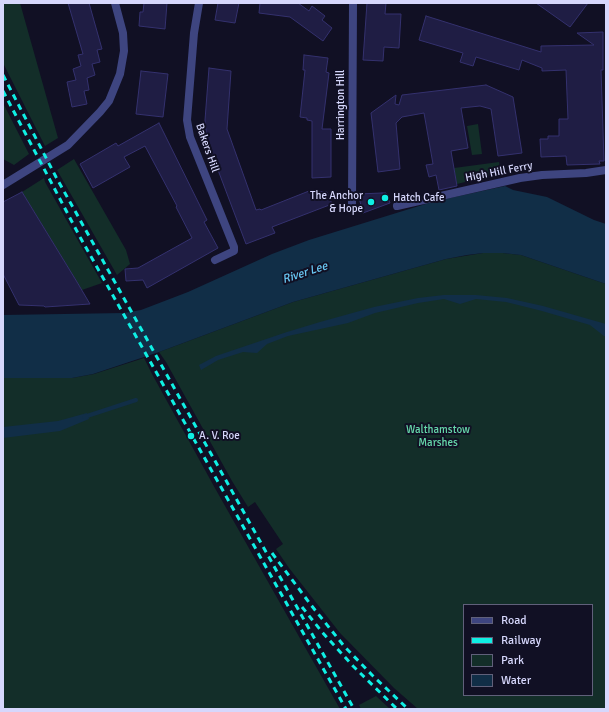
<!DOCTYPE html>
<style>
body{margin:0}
#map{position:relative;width:609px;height:712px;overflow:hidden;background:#111024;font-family:Signika,sans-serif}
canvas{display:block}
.frame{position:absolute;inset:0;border:4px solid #d6d7fc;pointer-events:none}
.legend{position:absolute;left:463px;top:604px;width:130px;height:92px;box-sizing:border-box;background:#111024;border:1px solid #60607a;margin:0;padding:5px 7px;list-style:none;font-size:12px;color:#d6d7fc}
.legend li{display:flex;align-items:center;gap:8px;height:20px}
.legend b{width:20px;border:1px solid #60607a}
</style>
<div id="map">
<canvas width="609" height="712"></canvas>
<div class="frame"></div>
<ul class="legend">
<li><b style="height:5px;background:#3e4580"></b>Road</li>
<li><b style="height:5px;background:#0fefe4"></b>Railway</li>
<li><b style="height:11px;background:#132e29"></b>Park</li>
<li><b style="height:11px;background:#112e47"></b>Water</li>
</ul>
</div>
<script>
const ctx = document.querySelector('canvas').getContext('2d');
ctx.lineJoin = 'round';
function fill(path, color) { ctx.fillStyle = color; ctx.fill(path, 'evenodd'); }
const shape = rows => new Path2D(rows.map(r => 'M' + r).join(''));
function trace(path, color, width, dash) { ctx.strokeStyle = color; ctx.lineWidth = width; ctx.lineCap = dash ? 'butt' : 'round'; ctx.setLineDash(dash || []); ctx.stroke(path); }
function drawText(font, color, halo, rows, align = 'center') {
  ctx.font = font + ' Signika,sans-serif'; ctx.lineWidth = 4; ctx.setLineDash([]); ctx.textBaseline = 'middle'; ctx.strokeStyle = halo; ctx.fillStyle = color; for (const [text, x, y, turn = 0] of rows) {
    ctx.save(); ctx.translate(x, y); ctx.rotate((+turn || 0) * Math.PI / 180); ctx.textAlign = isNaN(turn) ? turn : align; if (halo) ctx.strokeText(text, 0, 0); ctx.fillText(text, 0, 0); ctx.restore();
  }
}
fill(shape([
 [3,3,20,3,58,138,45,146,3,63],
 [3,103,29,154,14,165,3,159],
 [478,124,482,154,472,155,467,126],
 [74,159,126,250,130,264,117,275,57,170],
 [499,162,501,173,457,184,454,168],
 [44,178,45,182,102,283,82,290,22,192],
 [483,253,503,253,521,255,606,284,606,709,418,709,394,688,340,633,289,568,276,549,283,544,255,502,248,507,232,481,166,362,159,352,293,302,446,259],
 [464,605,592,605,592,695,464,695],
 [144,358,152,374,216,490,340,709,3,709,3,378,72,378,94,374],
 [376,696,390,709,361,709,359,705]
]), '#132e29');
fill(shape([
 [505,186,513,190,547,197,594,220,606,224,606,284,521,255,503,253,483,253,467,255,446,259,293,302,159,352,93,374,72,378,3,378,3,315,124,313,141,310,188,292,272,254,309,240,432,202],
 [444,295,476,295,507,298,543,306,606,324,606,336,604,336,590,325,542,311,506,302,476,299,460,304,444,299,418,303,375,313,348,323,288,336,267,344,257,353,243,352,218,360,201,370,199,365,216,356,287,332,320,322,374,307,418,298],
 [87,413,89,419,60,431,3,438,3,427,58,421]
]), '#112e47');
trace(shape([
 [84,417,136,400]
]), '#112e47', 4);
const building = shape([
 [68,3,89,3,102,49,97,50,100,62,92,64,95,75,87,78,89,90,84,91,87,104,72,107,67,82,76,80,73,69,81,66,78,55,83,54,68,3],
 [144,3,167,3,165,29,139,26,140,12,143,12,144,3],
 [218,3,239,3,235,23,215,20,218,3],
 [260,3,298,3,309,11,312,6,325,16,322,20,332,28,323,41,290,17,259,13,260,3],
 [367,3,386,3,385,14,401,14,399,48,384,47,383,61,363,60,367,3],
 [536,3,588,3,570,27,536,3],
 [426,16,541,52,541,46,594,45,577,33,603,32,603,70,601,70,604,161,599,161,600,164,567,165,566,156,541,157,540,139,548,139,548,136,559,136,559,119,568,119,566,70,542,71,542,68,522,60,519,70,476,57,473,66,460,62,463,53,419,40,426,16],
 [304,55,328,58,326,72,329,73,322,129,331,129,331,177,312,178,312,121,307,120,307,118,300,117,305,70,303,70,304,55],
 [209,68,231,71,227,129,256,210,260,209,261,210,309,191,327,192,332,204,272,227,275,233,246,244,207,141,205,120,209,68],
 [141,71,168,74,163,117,136,114,141,71],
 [486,85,513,97,522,153,498,156,491,109,480,106,461,108,468,148,451,151,457,186,439,190,436,175,429,177,426,165,433,164,424,113,402,117,396,123,400,169,378,172,371,113,396,95,395,104,399,105,402,95,486,85],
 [159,123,207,220,204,222,218,248,147,288,143,280,126,281,125,269,138,268,192,238,176,207,177,206,145,146,124,157,130,167,93,188,80,164,116,143,118,146,159,123],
 [22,192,77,282,90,304,45,307,44,306,19,305,3,274,3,202,22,192],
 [382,193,386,193,390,203,363,213,358,194,382,193]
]);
fill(building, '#1f1d44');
trace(building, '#34316e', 1);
trace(shape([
 [199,3,194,33,187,120,190,137,234,247,234,251,215,260],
 [3,185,68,145,100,112,109,101,120,74,124,51,123,33,115,3],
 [397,206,520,178,542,175,586,173,606,170],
 [352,207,353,3]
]), '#3e4580', 8);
trace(shape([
 [3,75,56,177,354,709],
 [3,91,80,237,346,709],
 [272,553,311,605,344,646,372,675,408,709],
 [302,607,322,632,353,666,397,709]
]), '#0fefe4', 3, [6, 5]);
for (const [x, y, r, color] of [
 [385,198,4,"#0fefe4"],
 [371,202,4,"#0fefe4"],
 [191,436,4,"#0fefe4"]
]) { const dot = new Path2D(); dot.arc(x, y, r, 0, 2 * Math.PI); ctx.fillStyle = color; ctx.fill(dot); trace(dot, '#111024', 1.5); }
drawText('11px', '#d6d7fc', '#111024', [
 ["Harrington Hill",341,105,-90],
 ["Bakers Hill",207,148,71],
 ["High Hill Ferry",499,172,-11]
]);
drawText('11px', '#d6d7fc', '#111024', [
 ["The Anchor",363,196,"right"],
 ["& Hope",363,209,"right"],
 ["Hatch Cafe",393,198],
 ["A. V. Roe",199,436]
], 'left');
drawText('11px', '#66d8ab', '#111024', [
 ["Walthamstow",438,430],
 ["Marshes",438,443]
]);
drawText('italic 12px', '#6acaf6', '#111024', [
 ["River Lee",305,273,-18]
]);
</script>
